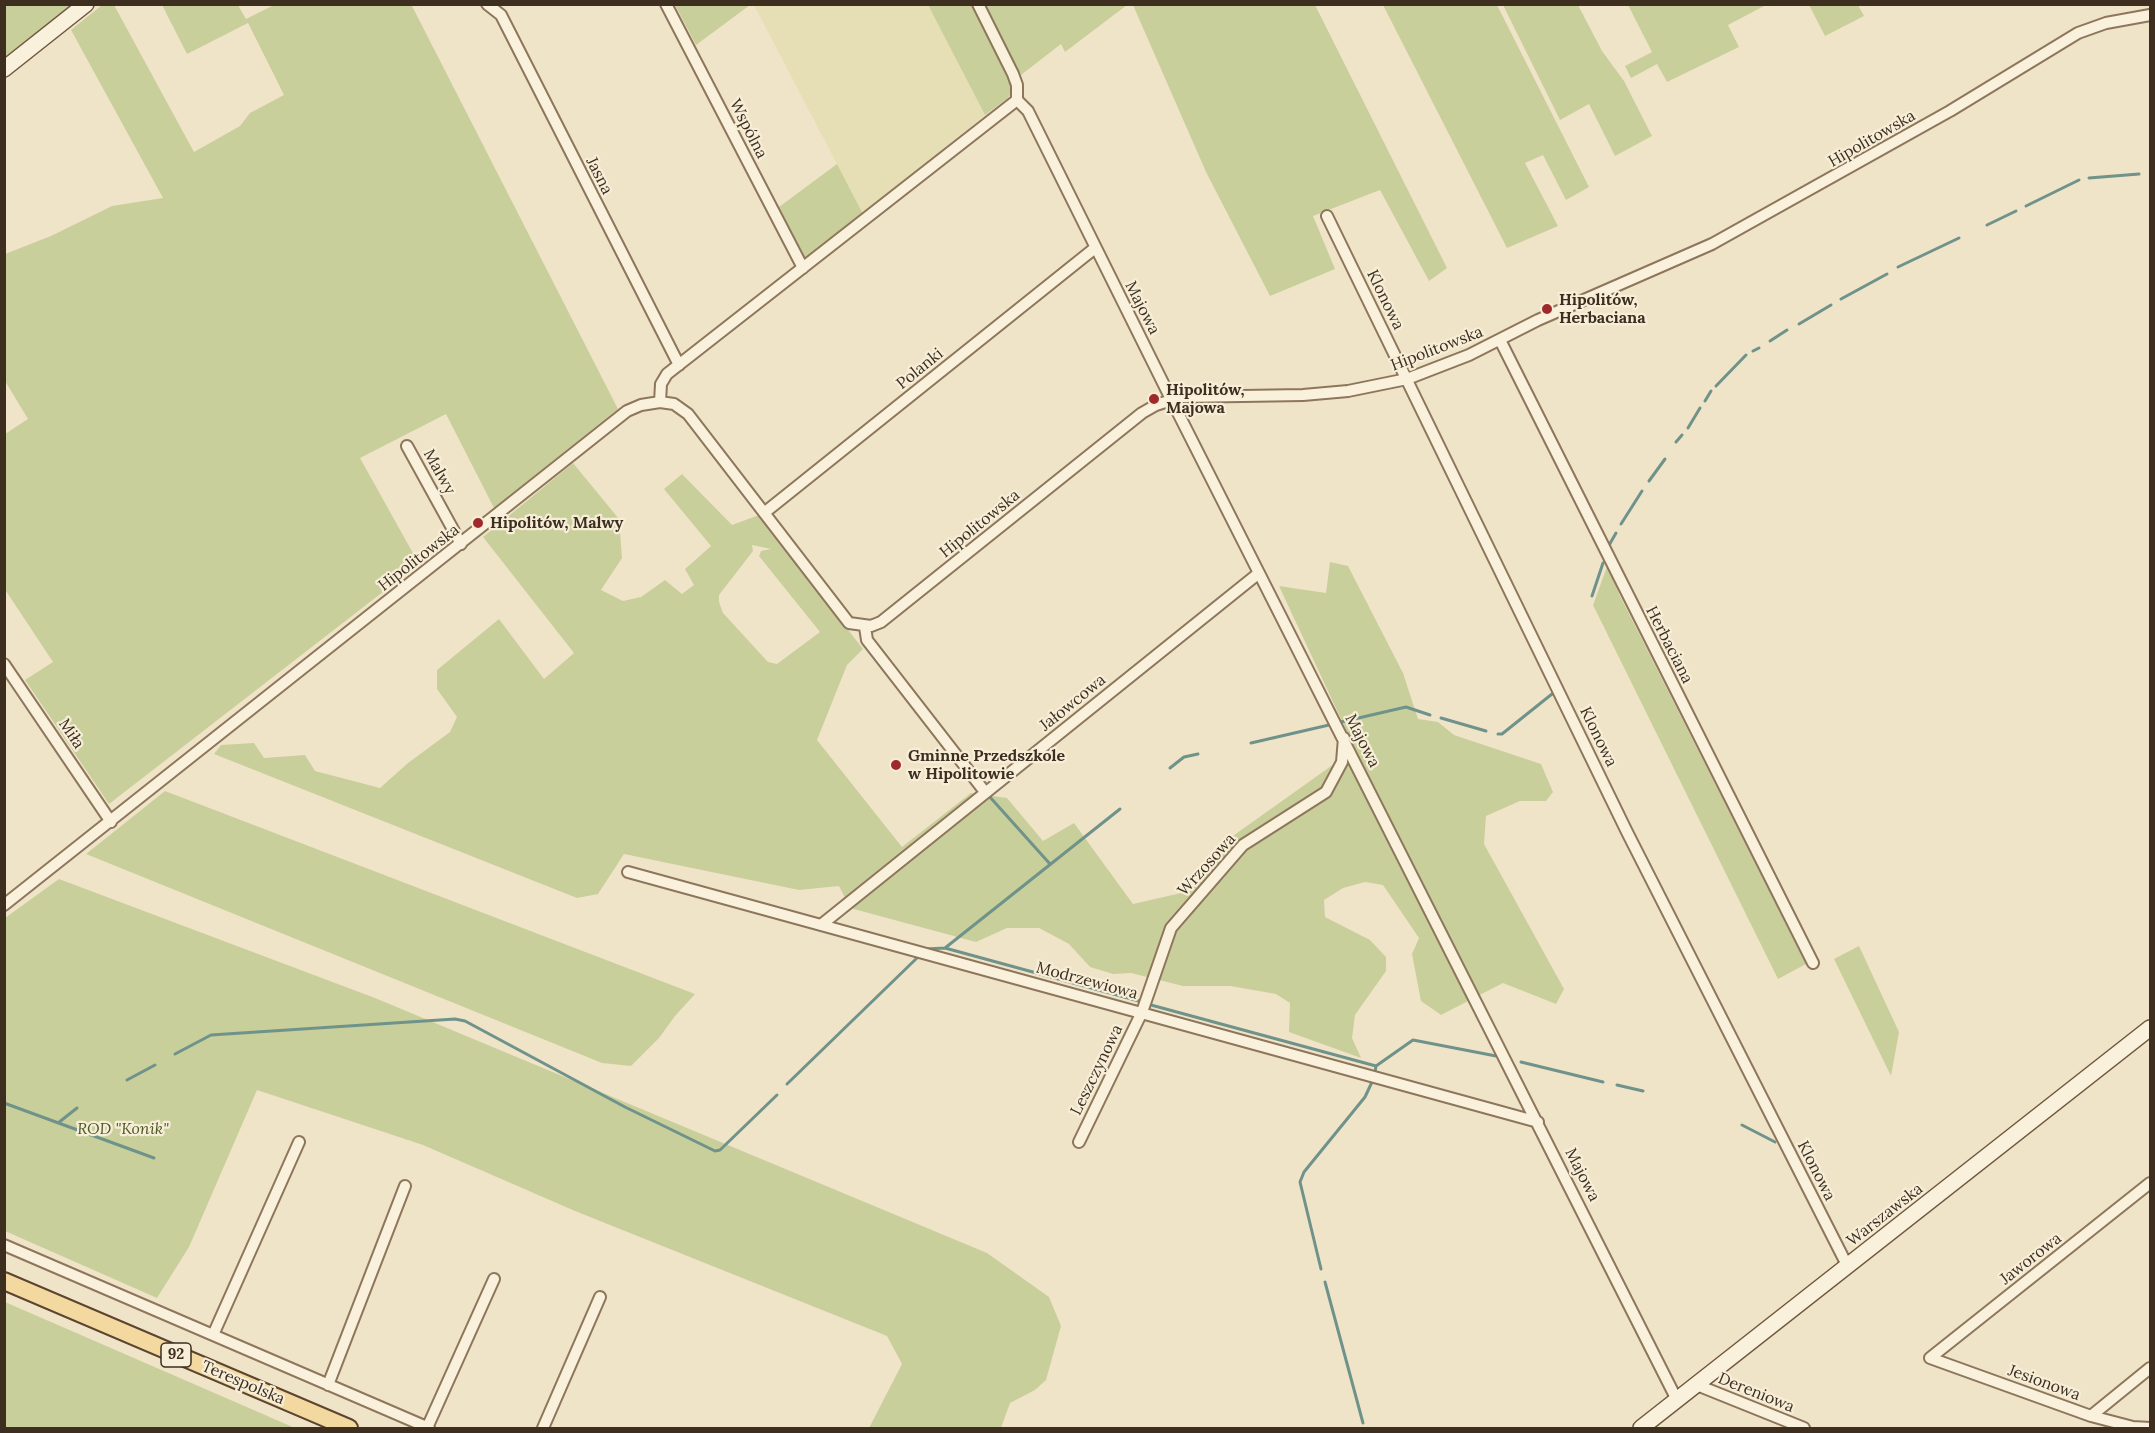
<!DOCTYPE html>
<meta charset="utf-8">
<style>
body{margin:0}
#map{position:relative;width:2155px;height:1433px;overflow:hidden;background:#f0e4c8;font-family:Lora,serif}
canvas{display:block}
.frame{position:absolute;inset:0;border:6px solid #3d2e20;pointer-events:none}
</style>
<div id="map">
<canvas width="2155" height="1433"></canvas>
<div class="frame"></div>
</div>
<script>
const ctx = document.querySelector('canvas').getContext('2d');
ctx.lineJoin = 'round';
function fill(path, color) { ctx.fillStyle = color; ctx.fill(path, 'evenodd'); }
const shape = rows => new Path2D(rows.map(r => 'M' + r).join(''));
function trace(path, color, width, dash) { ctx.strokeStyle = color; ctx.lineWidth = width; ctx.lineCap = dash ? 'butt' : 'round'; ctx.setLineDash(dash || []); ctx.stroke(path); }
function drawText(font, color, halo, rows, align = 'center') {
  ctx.font = font + ' Lora,serif'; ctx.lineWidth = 4.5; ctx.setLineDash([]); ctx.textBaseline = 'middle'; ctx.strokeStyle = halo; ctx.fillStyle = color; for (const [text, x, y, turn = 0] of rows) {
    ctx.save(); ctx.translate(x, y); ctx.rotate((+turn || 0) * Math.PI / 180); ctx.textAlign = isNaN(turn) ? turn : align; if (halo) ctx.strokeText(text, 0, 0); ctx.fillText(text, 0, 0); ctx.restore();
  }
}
fill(shape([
 [754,5,928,5,985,115,863,214]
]), '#e6deb5');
fill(shape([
 [5,4,72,4,72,5,5,57],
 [411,4,618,409,494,508,446,414,360,458,419,564,109,804,25,680,53,662,4,588,5,434,28,419,5,381,5,254,51,236,112,206,163,198,71,30,102,5,114,5,194,152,240,126,250,113,284,95,248,23,187,54,162,5,238,5,246,19,274,5],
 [675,5,750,5,696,45],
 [928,5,972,5,1013,90,1008,98,985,115],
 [985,5,1127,5,1065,52,1061,44,1021,75],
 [1133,5,1315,5,1447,268,1429,281,1380,190,1313,216,1335,269,1270,296,1206,172],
 [1383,5,1497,5,1589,187,1566,200,1543,155,1525,163,1558,226,1507,248],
 [1503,5,1578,5,1602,51,1624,81,1652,136,1615,156,1589,104,1560,120],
 [1628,5,1766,5,1728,25,1739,47,1667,82,1657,64,1631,78,1625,66,1652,52],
 [1809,5,1858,5,1864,16,1825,36],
 [837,164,863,214,806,259,779,207],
 [573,463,619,519,622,558,601,590,623,601,641,597,665,580,682,594,694,585,685,569,711,546,664,489,682,474,732,525,759,515,863,649,847,665,817,740,902,847,971,793,1007,798,1043,841,1074,823,1133,904,1190,891,1223,843,1355,749,1279,586,1326,593,1330,562,1348,566,1403,673,1418,719,1438,722,1454,735,1541,764,1553,792,1546,801,1520,801,1486,816,1484,844,1564,989,1556,1004,1503,983,1441,1015,1421,1001,1412,954,1419,938,1383,885,1365,882,1343,888,1324,900,1325,917,1370,940,1386,957,1386,971,1355,1015,1352,1038,1361,1058,1289,1032,1290,1003,1276,994,1230,986,1183,986,1131,973,1113,974,1090,967,1069,944,1039,928,1007,928,976,942,850,908,839,886,799,890,624,854,598,894,577,898,214,754,221,745,254,743,264,758,305,755,315,771,380,788,408,763,450,732,457,717,437,689,437,670,499,619,544,679,574,653,483,537],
 [752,545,771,549,761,551,759,556,820,632,777,664,768,662,723,613,719,602,719,595,753,551],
 [1608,564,1619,594,1806,964,1778,979,1593,605],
 [165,791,695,994,675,1016,659,1038,631,1066,602,1063,86,854],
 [59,879,375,998,987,1253,1049,1297,1061,1326,1046,1380,1035,1390,1010,1403,1001,1428,869,1428,902,1364,887,1336,575,1211,423,1145,257,1090,189,1247,157,1298,5,1231,5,918],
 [1859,946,1899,1032,1891,1076,1834,959],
 [5,1302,295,1428,5,1428]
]), '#c9cf9b');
trace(shape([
 [2089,178,2139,174],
 [2026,206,2079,180],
 [1987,225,2016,211],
 [1898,267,1959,238],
 [1841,299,1887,274],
 [1799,324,1831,305],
 [1770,341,1787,330],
 [1753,351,1759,348],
 [1716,386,1746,355],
 [1705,401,1711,391],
 [1688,428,1700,408],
 [1676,442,1682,435],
 [1649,481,1665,459],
 [1621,524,1642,491],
 [1608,547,1616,533],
 [1592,596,1603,563],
 [1441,718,1486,731],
 [1341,722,1406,707,1430,715],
 [1498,734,1502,734,1552,694],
 [1251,743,1329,725],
 [1170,768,1184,757,1198,754],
 [989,796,1050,864],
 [945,948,1120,809],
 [925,949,945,948,1139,1001],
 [1151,1005,1376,1066],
 [175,1054,211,1035,455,1019,465,1021,625,1107,715,1151,720,1150,777,1095],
 [1521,1062,1603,1082],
 [1375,1072,1376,1066,1413,1040,1496,1056],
 [127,1080,155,1065],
 [787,1084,918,957],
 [1617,1085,1643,1091],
 [4,1103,154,1158],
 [58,1123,77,1108],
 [1742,1125,1775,1142],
 [1321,1269,1300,1182,1304,1172,1365,1097,1372,1082],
 [1325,1282,1363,1423]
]), '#6f938a', 3);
const street = shape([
 [487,4,501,15,679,365],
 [666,4,803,268],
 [978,4,1013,74,1017,85,1017,100],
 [1017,100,1028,111,1171,399,1677,1400],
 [1327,216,1627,832,1848,1267],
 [1500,340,1813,963],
 [660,402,661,384,667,374,1017,100],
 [407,446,461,544],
 [764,513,1095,248],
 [865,627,867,640,985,792],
 [4,664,111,822],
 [628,872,1538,1122],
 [4,905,627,411,641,405,660,402,674,404,688,414,849,623,871,626,881,622,1142,413,1156,405,1181,397,1303,395,1348,391,1407,379,1469,355,1538,320,1712,244,1950,111,2078,33,2106,23,2150,15],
 [821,925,1259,573],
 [1079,1142,1142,1012,1171,928,1243,845,1326,792,1342,762,1344,738],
 [4,1245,429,1428],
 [213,1335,299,1142],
 [1930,1358,2150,1183],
 [1930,1358,2091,1416,2133,1427,2150,1428],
 [328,1385,405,1186],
 [1697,1385,1804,1428],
 [2091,1416,2150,1368],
 [427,1428,494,1279],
 [543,1428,600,1297]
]);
const secondary = shape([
 [4,69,86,4],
 [1641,1428,2150,1028]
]);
const primary = shape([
 [4,1281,349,1428]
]);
trace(street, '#8d765c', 14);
trace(secondary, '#6f573f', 18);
trace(primary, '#5b4430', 20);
trace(street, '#faf1dc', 10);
trace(secondary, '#faf1dc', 15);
trace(primary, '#f3d9a0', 16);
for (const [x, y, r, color] of [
 [1547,309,6,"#9e2a2b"],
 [1154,399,6,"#9e2a2b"],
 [478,523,6,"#9e2a2b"],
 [896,765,6,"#9e2a2b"]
]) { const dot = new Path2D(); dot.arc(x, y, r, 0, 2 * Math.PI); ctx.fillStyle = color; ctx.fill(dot); trace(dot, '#f7eed8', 2); }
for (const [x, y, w] of [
 [176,1355,30]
]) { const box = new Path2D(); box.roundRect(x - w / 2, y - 12, w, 24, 4.5); ctx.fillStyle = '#f7eed8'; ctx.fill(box); trace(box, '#3d2e20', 1.5); }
drawText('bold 15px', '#3d2e20', null, [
 ["92",176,1355]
]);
drawText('16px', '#3d2e20', '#f7eed8', [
 ["Wspólna",748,129,63],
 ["Hipolitowska",1872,139,-30],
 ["Jasna",599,176,63],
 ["Klonowa",1385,300,64],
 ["Majowa",1142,308,63],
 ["Hipolitowska",1437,349,-21],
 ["Polanki",920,369,-39],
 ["Malwy",439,472,61],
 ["Hipolitowska",980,524,-39],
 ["Hipolitowska",419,558,-38],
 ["Herbaciana",1669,645,63],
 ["Jałowcowa",1073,703,-39],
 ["Miła",71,734,56],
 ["Klonowa",1598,737,64],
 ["Majowa",1362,741,63],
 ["Wrzosowa",1207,865,-48],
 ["Modrzewiowa",1087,981,15],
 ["Leszczynowa",1097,1070,-64],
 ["Klonowa",1816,1171,63],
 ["Majowa",1582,1175,63],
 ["Warszawska",1885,1215,-38],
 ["Jaworowa",2031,1259,-38],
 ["Terespolska",243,1383,23],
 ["Jesionowa",2044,1383,20],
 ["Dereniowa",1756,1393,22]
]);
drawText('bold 16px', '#3d2e20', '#f7eed8', [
 ["Hipolitów,",1559,300],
 ["Herbaciana",1559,318],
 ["Hipolitów,",1166,390],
 ["Majowa",1166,408],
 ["Hipolitów, Malwy",490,523],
 ["Gminne Przedszkole",908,756],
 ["w Hipolitowie",908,774]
], 'left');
drawText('italic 16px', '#4d5a26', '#f7eed8', [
 ["ROD \"Konik\"",123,1129]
]);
</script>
